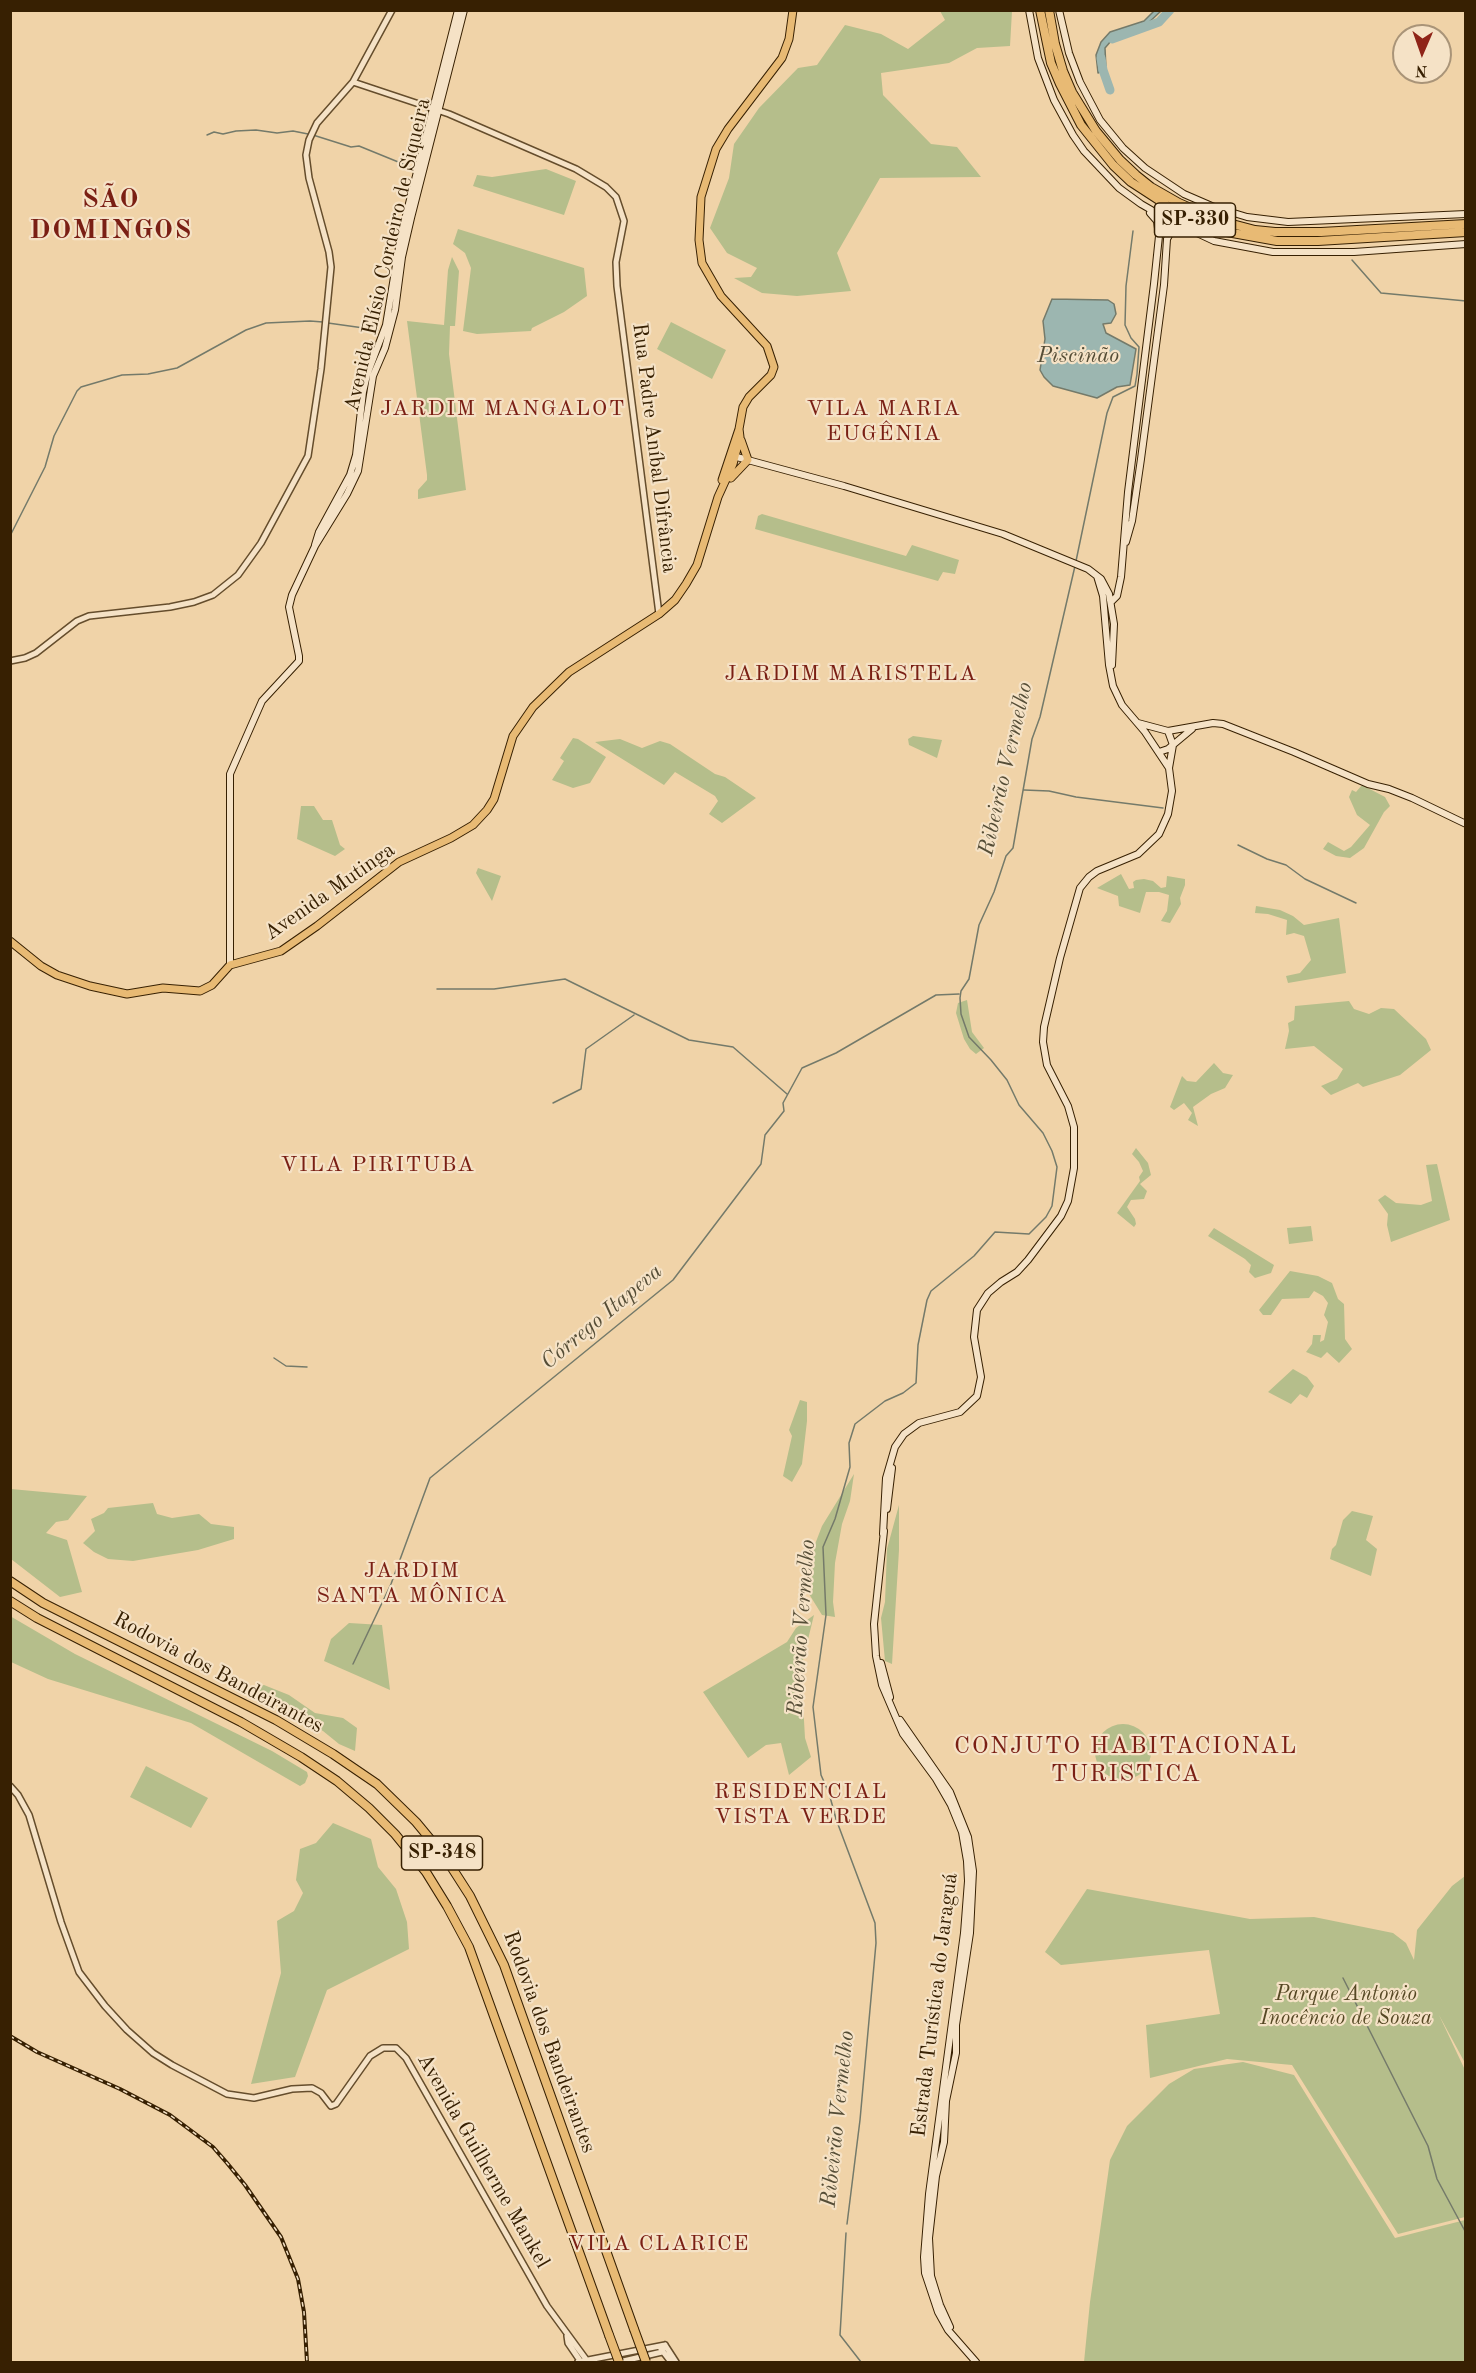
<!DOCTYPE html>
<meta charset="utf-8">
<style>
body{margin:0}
#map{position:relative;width:1476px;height:2373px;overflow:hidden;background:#f0d3a8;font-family:"Old Standard TT",serif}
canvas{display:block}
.frame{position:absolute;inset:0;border:12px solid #372002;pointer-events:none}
.north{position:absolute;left:1392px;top:24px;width:60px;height:60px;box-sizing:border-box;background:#f5e2c6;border:2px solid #a99478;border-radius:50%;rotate:182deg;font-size:16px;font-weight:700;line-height:24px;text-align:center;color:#372002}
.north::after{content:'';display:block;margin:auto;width:21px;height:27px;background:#8f2418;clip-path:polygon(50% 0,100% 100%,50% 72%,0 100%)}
</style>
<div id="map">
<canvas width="1476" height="2373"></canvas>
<div class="frame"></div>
<div class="north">N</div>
</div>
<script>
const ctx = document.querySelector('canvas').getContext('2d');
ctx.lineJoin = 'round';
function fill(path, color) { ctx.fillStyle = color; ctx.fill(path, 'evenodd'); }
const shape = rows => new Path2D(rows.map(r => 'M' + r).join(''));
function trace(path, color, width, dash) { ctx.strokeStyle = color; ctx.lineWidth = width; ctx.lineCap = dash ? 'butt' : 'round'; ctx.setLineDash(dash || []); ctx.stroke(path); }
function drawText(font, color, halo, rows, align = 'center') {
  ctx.font = font + ' "Old Standard TT",serif'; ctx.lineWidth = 4.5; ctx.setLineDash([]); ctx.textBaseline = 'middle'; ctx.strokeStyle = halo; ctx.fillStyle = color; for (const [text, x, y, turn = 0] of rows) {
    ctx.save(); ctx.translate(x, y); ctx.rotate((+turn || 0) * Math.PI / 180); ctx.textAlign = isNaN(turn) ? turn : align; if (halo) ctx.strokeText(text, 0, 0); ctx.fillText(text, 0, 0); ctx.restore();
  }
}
fill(shape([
 [940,11,1012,11,1010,46,977,48,949,63,881,73,883,95,931,144,957,147,981,177,880,178,837,253,851,291,797,296,762,293,734,278,751,277,757,268,727,253,710,228,729,178,734,144,759,108,798,68,817,65,845,25,881,34,908,49,945,20],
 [546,169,576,181,564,215,473,186,477,175,492,177],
 [458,229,584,268,587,296,564,312,532,328,531,331,477,334,463,331,471,268,465,253,453,244],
 [452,257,459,271,455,326,450,326,449,354,466,490,418,499,418,490,427,480,427,475,407,321,444,325,448,270],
 [671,322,726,350,712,379,657,349],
 [762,514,906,556,912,545,959,560,955,574,943,572,938,581,755,529,758,516],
 [913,736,942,740,937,758,909,745,908,739],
 [573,738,578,739,606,757,590,783,573,788,552,780,564,761,560,758],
 [620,739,642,748,660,741,670,744,715,774,725,777,756,798,722,823,709,814,718,801,715,796,675,772,664,785,595,742],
 [1362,785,1385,797,1390,806,1384,812,1364,848,1350,858,1336,856,1323,849,1328,842,1344,851,1351,847,1370,825,1357,815,1349,797,1352,790,1356,792],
 [301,806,314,806,323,820,332,820,340,845,345,849,335,856,297,839],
 [478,868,501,876,492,901,476,873],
 [1121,874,1129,889,1134,888,1133,882,1136,880,1144,879,1153,881,1161,888,1166,887,1167,876,1185,879,1185,885,1180,898,1181,904,1170,923,1161,921,1167,911,1169,895,1159,892,1146,892,1140,913,1119,906,1118,896,1097,888],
 [1256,906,1280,910,1293,916,1304,925,1339,918,1346,973,1288,983,1286,976,1300,973,1311,960,1304,936,1294,933,1286,935,1287,920,1268,914,1255,913],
 [967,1000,972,1032,984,1048,976,1054,970,1049,964,1039,956,1013,958,1003],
 [1349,1001,1354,1009,1369,1014,1381,1008,1394,1009,1426,1039,1431,1050,1400,1075,1363,1087,1358,1083,1331,1095,1321,1086,1337,1079,1343,1069,1314,1046,1285,1049,1289,1031,1288,1023,1294,1020,1295,1006],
 [1214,1063,1223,1073,1233,1075,1225,1088,1211,1094,1193,1107,1198,1126,1188,1120,1192,1113,1184,1103,1174,1110,1170,1107,1182,1076,1187,1081,1196,1082],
 [1136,1148,1148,1163,1151,1175,1140,1184,1147,1191,1144,1199,1131,1200,1127,1207,1135,1219,1136,1224,1134,1227,1117,1213,1140,1181,1139,1177,1143,1171,1139,1162,1132,1154],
 [1437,1164,1450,1220,1391,1242,1387,1225,1388,1214,1378,1200,1385,1195,1396,1203,1421,1205,1432,1201,1426,1165],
 [1311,1226,1313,1241,1289,1244,1287,1228],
 [1214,1228,1274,1265,1271,1273,1255,1278,1249,1272,1251,1265,1245,1259,1208,1236],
 [1290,1271,1318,1276,1332,1283,1338,1299,1344,1304,1345,1339,1352,1349,1339,1363,1327,1352,1321,1358,1306,1352,1312,1344,1313,1335,1321,1335,1320,1342,1324,1340,1328,1322,1324,1315,1328,1303,1323,1296,1314,1291,1309,1298,1282,1299,1271,1315,1263,1315,1259,1310],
 [1293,1369,1307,1377,1314,1386,1307,1398,1300,1394,1291,1404,1268,1392],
 [800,1400,807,1402,807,1421,802,1464,792,1482,783,1476,792,1436,789,1430],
 [854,1474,850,1501,842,1524,835,1563,833,1602,835,1617,822,1615,801,1581,822,1526],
 [11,1489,87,1496,68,1520,56,1522,46,1533,67,1540,82,1592,60,1597,11,1559],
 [153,1503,157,1514,172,1518,199,1514,211,1524,234,1527,234,1539,198,1550,133,1561,108,1559,94,1552,83,1543,95,1531,91,1519,104,1513,108,1508],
 [899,1505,899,1550,892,1664,885,1661,881,1618,885,1602,887,1549],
 [1352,1511,1373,1516,1366,1540,1377,1549,1371,1576,1330,1559,1332,1549,1336,1545,1343,1520],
 [814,1615,801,1668,805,1738,811,1757,789,1775,781,1743,766,1745,748,1758,703,1692,787,1642,796,1628],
 [10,1616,75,1654,272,1751,307,1772,308,1776,305,1783,300,1786,191,1723,48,1679,11,1662],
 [349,1623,382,1625,390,1690,324,1661,331,1639],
 [264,1685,289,1695,315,1713,343,1718,357,1728,355,1751,339,1744,323,1731,248,1689],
 '1095 1752a28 28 0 1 1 56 0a28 28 0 1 1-56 0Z',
 [146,1766,208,1798,191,1828,130,1797],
 [333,1823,371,1839,378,1867,396,1889,407,1922,409,1949,327,1990,295,2077,251,2084,281,1973,277,1921,294,1911,303,1893,296,1880,300,1849,316,1843],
 [1465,1876,1465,2063,1439,2015,1465,2070,1465,2217,1398,2234,1292,2065,1227,2059,1150,2078,1146,2025,1220,2014,1209,1950,1061,1965,1045,1952,1087,1889,1250,1919,1314,1917,1393,1933,1406,1943,1414,1960,1417,1930,1452,1886],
 [1243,2062,1294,2075,1395,2238,1465,2220,1465,2362,1084,2362,1090,2302,1110,2160,1127,2126,1169,2084,1194,2069]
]), '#b5be8b');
const water = shape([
 [1154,11,1161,11,1146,25,1111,41,1105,48,1106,69,1098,73,1096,55,1101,42,1110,32,1144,21,1154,11],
 [1052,299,1108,300,1114,304,1116,314,1111,323,1103,324,1106,333,1136,349,1130,385,1117,387,1097,398,1053,386,1044,377,1040,370,1045,339,1043,321,1052,299]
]);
fill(water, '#9cb6b0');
trace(water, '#747a6a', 1.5);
trace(shape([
 [207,135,214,132,223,134,236,131,256,130,277,133,293,131,308,134],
 [313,135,351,147,359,146,413,168],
 [1352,260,1381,293,1466,301],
 [328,323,378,330],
 [10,536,45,467,54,436,77,391,81,387,122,375,148,374,177,368,246,330,266,323,310,321,323,322],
 [1076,561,1107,413,1113,397,1135,386,1137,374,1139,347,1131,338,1125,325,1126,286,1133,231],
 [1024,790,1049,791,1076,797,1163,808],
 [1238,845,1267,859,1286,865,1305,879,1356,903],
 [437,989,494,989,565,979,689,1040,733,1047,787,1094],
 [553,1103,581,1089,586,1049,634,1015],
 [274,1358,286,1366,307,1367],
 [353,1664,391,1584,430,1478,673,1280,761,1164,765,1135,784,1111,783,1103,802,1068,836,1053,936,995,959,994],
 [1343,1978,1428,2146,1437,2179,1466,2233],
 [847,2224,860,2120,876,1943,875,1923,836,1819,829,1793,821,1775,813,1707,826,1615,823,1547,835,1519,850,1467,849,1443,855,1424,885,1401,903,1393,916,1383,918,1345,927,1300,931,1291,974,1256,995,1232,1029,1234,1046,1217,1052,1206,1057,1167,1052,1151,1043,1133,1019,1105,1007,1080,991,1060,969,1037,961,1014,960,998,961,991,969,979,979,925,994,892,1006,856,1013,848,1032,739,1040,717,1075,566],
 [846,2233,840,2335,861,2362]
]), '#747a6a', 1.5);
trace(shape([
 [1112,39,1159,22,1170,10],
 [1101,58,1103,70,1110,90]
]), '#9cb6b0', 9);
const tertiary = shape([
 [353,82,449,114,576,169,606,187,616,197,624,221,616,262,617,286,659,614],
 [10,661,25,658,36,653,77,621,89,616,170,607,194,602,213,595,238,575,261,543,308,456,321,369,331,267,329,252,309,178,306,155,309,140,317,123,353,82,392,10],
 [10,1786,18,1795,29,1815,61,1922,79,1972,105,2006,127,2030,153,2053,172,2065,227,2094,254,2098,292,2089,312,2088,321,2093,331,2106,336,2104,370,2056,383,2048,396,2048,406,2058,547,2306,588,2362],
 [567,2336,568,2343,581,2362],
 [665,2345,676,2362],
 [661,2349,671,2362],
 [578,2362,665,2345],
 [619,2362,662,2352,665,2345]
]);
const secondary = shape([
 [1029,10,1038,58,1054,100,1073,135,1084,151,1119,188,1141,204,1167,219,1214,241,1273,252,1354,252,1466,244],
 [1059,10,1069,53,1080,82,1100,120,1123,148,1145,168,1184,194,1214,207,1247,217,1288,222,1466,214],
 [733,456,844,486,1003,534,1088,569,1101,579,1109,594,1114,624,1112,665],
 [1126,542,1132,521,1141,459,1164,285,1167,239,1172,230,1187,231],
 [315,545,319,532,350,475,356,455,363,392,367,375,386,325,401,235,458,10],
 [1111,602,1117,596,1121,577,1128,492,1154,284,1159,236,1157,221,1150,213],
 [1138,723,1168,731,1213,723,1223,724,1294,752,1368,784,1389,789,1412,798,1466,824],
 [1168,731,1173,745,1169,768],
 [1159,752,1168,749,1192,729],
 [230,965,230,774,262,701,299,661,299,656,289,607,292,595,315,546,347,494,358,471,373,376,385,348,395,310,402,257,411,218,464,10],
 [887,1509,892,1468],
 [884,1531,874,1624,876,1656,882,1685,903,1734,936,1779,951,1805,962,1832,967,1861,968,1881,964,1933,929,2194,924,2257,925,2273,938,2312,948,2330,976,2362],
 [883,1534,886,1478,895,1447,904,1434,919,1423,960,1412,977,1396,981,1377,974,1337,977,1310,988,1293,1001,1282,1017,1272,1028,1260,1061,1216,1068,1201,1074,1168,1074,1127,1068,1106,1047,1065,1043,1042,1044,1027,1060,958,1080,888,1089,877,1097,871,1138,854,1159,834,1168,814,1172,791,1169,768,1145,732,1122,705,1113,686,1109,665,1103,596,1097,576],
 [881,1663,890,1697],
 [900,1720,950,1792,968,1837,973,1871,970,1933,956,2025,956,2053,946,2101,944,2142,936,2176,929,2238,931,2276,940,2305,950,2327]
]);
const primary = shape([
 [731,478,748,460,741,440],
 [722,480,739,429,743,407,749,397,771,375,774,367,767,346,721,296,702,263,699,240,701,197,716,149,728,129,782,58,789,39,793,10],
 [10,941,41,966,57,975,90,986,127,994,163,988,200,991,212,985,230,965,281,951,317,926,399,862,451,838,473,825,487,810,494,799,513,736,533,707,569,672,659,614,675,600,686,584,697,565,718,497,733,464,740,437,739,429]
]);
const motorway = shape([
 [1040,10,1051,63,1060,84,1081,125,1113,165,1131,182,1171,208,1227,232,1277,241,1318,241,1466,232],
 [1049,10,1055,44,1063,71,1072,92,1096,131,1120,160,1136,175,1151,187,1179,203,1221,221,1255,230,1275,232,1321,232,1466,224],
 [10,1581,43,1603,276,1720,333,1754,377,1784,416,1822,445,1857,470,1896,504,1965,634,2329],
 [10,1601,37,1618,241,1722,301,1757,337,1781,369,1808,395,1834,426,1872,447,1906,469,1947,609,2335]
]);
trace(tertiary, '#654d2c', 8);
trace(secondary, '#372002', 8);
trace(primary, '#372002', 9);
trace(motorway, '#372002', 10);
trace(tertiary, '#f5e2c6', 5);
trace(secondary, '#f5e2c6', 6);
trace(primary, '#e8ba74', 7);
trace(motorway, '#e8ba74', 8);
const rail = shape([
 [10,2036,37,2052,120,2089,170,2115,213,2147,227,2163,245,2185,281,2237,298,2279,304,2312,307,2362]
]);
trace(rail, '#372002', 4);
trace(rail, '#f5e2c6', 1.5, [4.5]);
const motorwayBridge = shape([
 [634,2329,646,2362],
 [609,2335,619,2362]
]);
trace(motorwayBridge, '#372002', 10, []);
trace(motorwayBridge, '#e8ba74', 8);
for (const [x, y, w] of [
 [1195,220,81],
 [442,1853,81]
]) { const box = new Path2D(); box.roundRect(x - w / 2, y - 17, w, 34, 4.5); ctx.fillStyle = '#f5e2c6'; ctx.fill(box); trace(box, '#372002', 1.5); }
drawText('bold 20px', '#372002', null, [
 ["SP-330",1195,220],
 ["SP-348",442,1853]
]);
drawText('21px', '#372002', '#f5e2c6', [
 ["Avenida Elísio Cordeiro de Siqueira",388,255,-77],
 ["Rua Padre Aníbal Difrância",654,448,83],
 ["Avenida Mutinga",330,892,-35],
 ["Rodovia dos Bandeirantes",218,1673,28],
 ["Estrada Turística do Jaraguá",935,2005,-83],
 ["Rodovia dos Bandeirantes",549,2042,70],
 ["Avenida Guilherme Mankel",483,2161,60]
]);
drawText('italic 21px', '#564824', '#f5e2c6', [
 ["Parque Antonio",1346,1994],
 ["Inocêncio de Souza",1346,2018]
]);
drawText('italic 22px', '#554d36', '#f5e2c6', [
 ["Piscinão",1078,356],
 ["Ribeirão Vermelho",1006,769,-77],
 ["Córrego Itapeva",602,1317,-40],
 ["Ribeirão Vermelho",802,1628,-86],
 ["Ribeirão Vermelho",838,2119,-84]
]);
ctx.letterSpacing = '1.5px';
drawText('22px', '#7a1f14', '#f5e2c6', [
 ["JARDIM MANGALOT",503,409],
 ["VILA MARIA",884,409],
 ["EUGÊNIA",884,434],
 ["JARDIM MARISTELA",851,674],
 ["VILA PIRITUBA",378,1165],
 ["JARDIM",412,1571],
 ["SANTA MÔNICA",412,1596],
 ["RESIDENCIAL",801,1792],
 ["VISTA VERDE",801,1817],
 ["VILA CLARICE",659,2244]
]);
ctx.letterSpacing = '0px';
ctx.letterSpacing = '1.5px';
drawText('24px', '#7a1f14', '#f5e2c6', [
 ["CONJUTO HABITACIONAL",1126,1747],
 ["TURISTICA",1126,1775]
]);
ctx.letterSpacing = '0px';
ctx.letterSpacing = '1.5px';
drawText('bold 27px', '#7a1f14', '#f5e2c6', [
 ["SÃO",111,200],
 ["DOMINGOS",111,231]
]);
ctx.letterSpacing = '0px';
</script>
